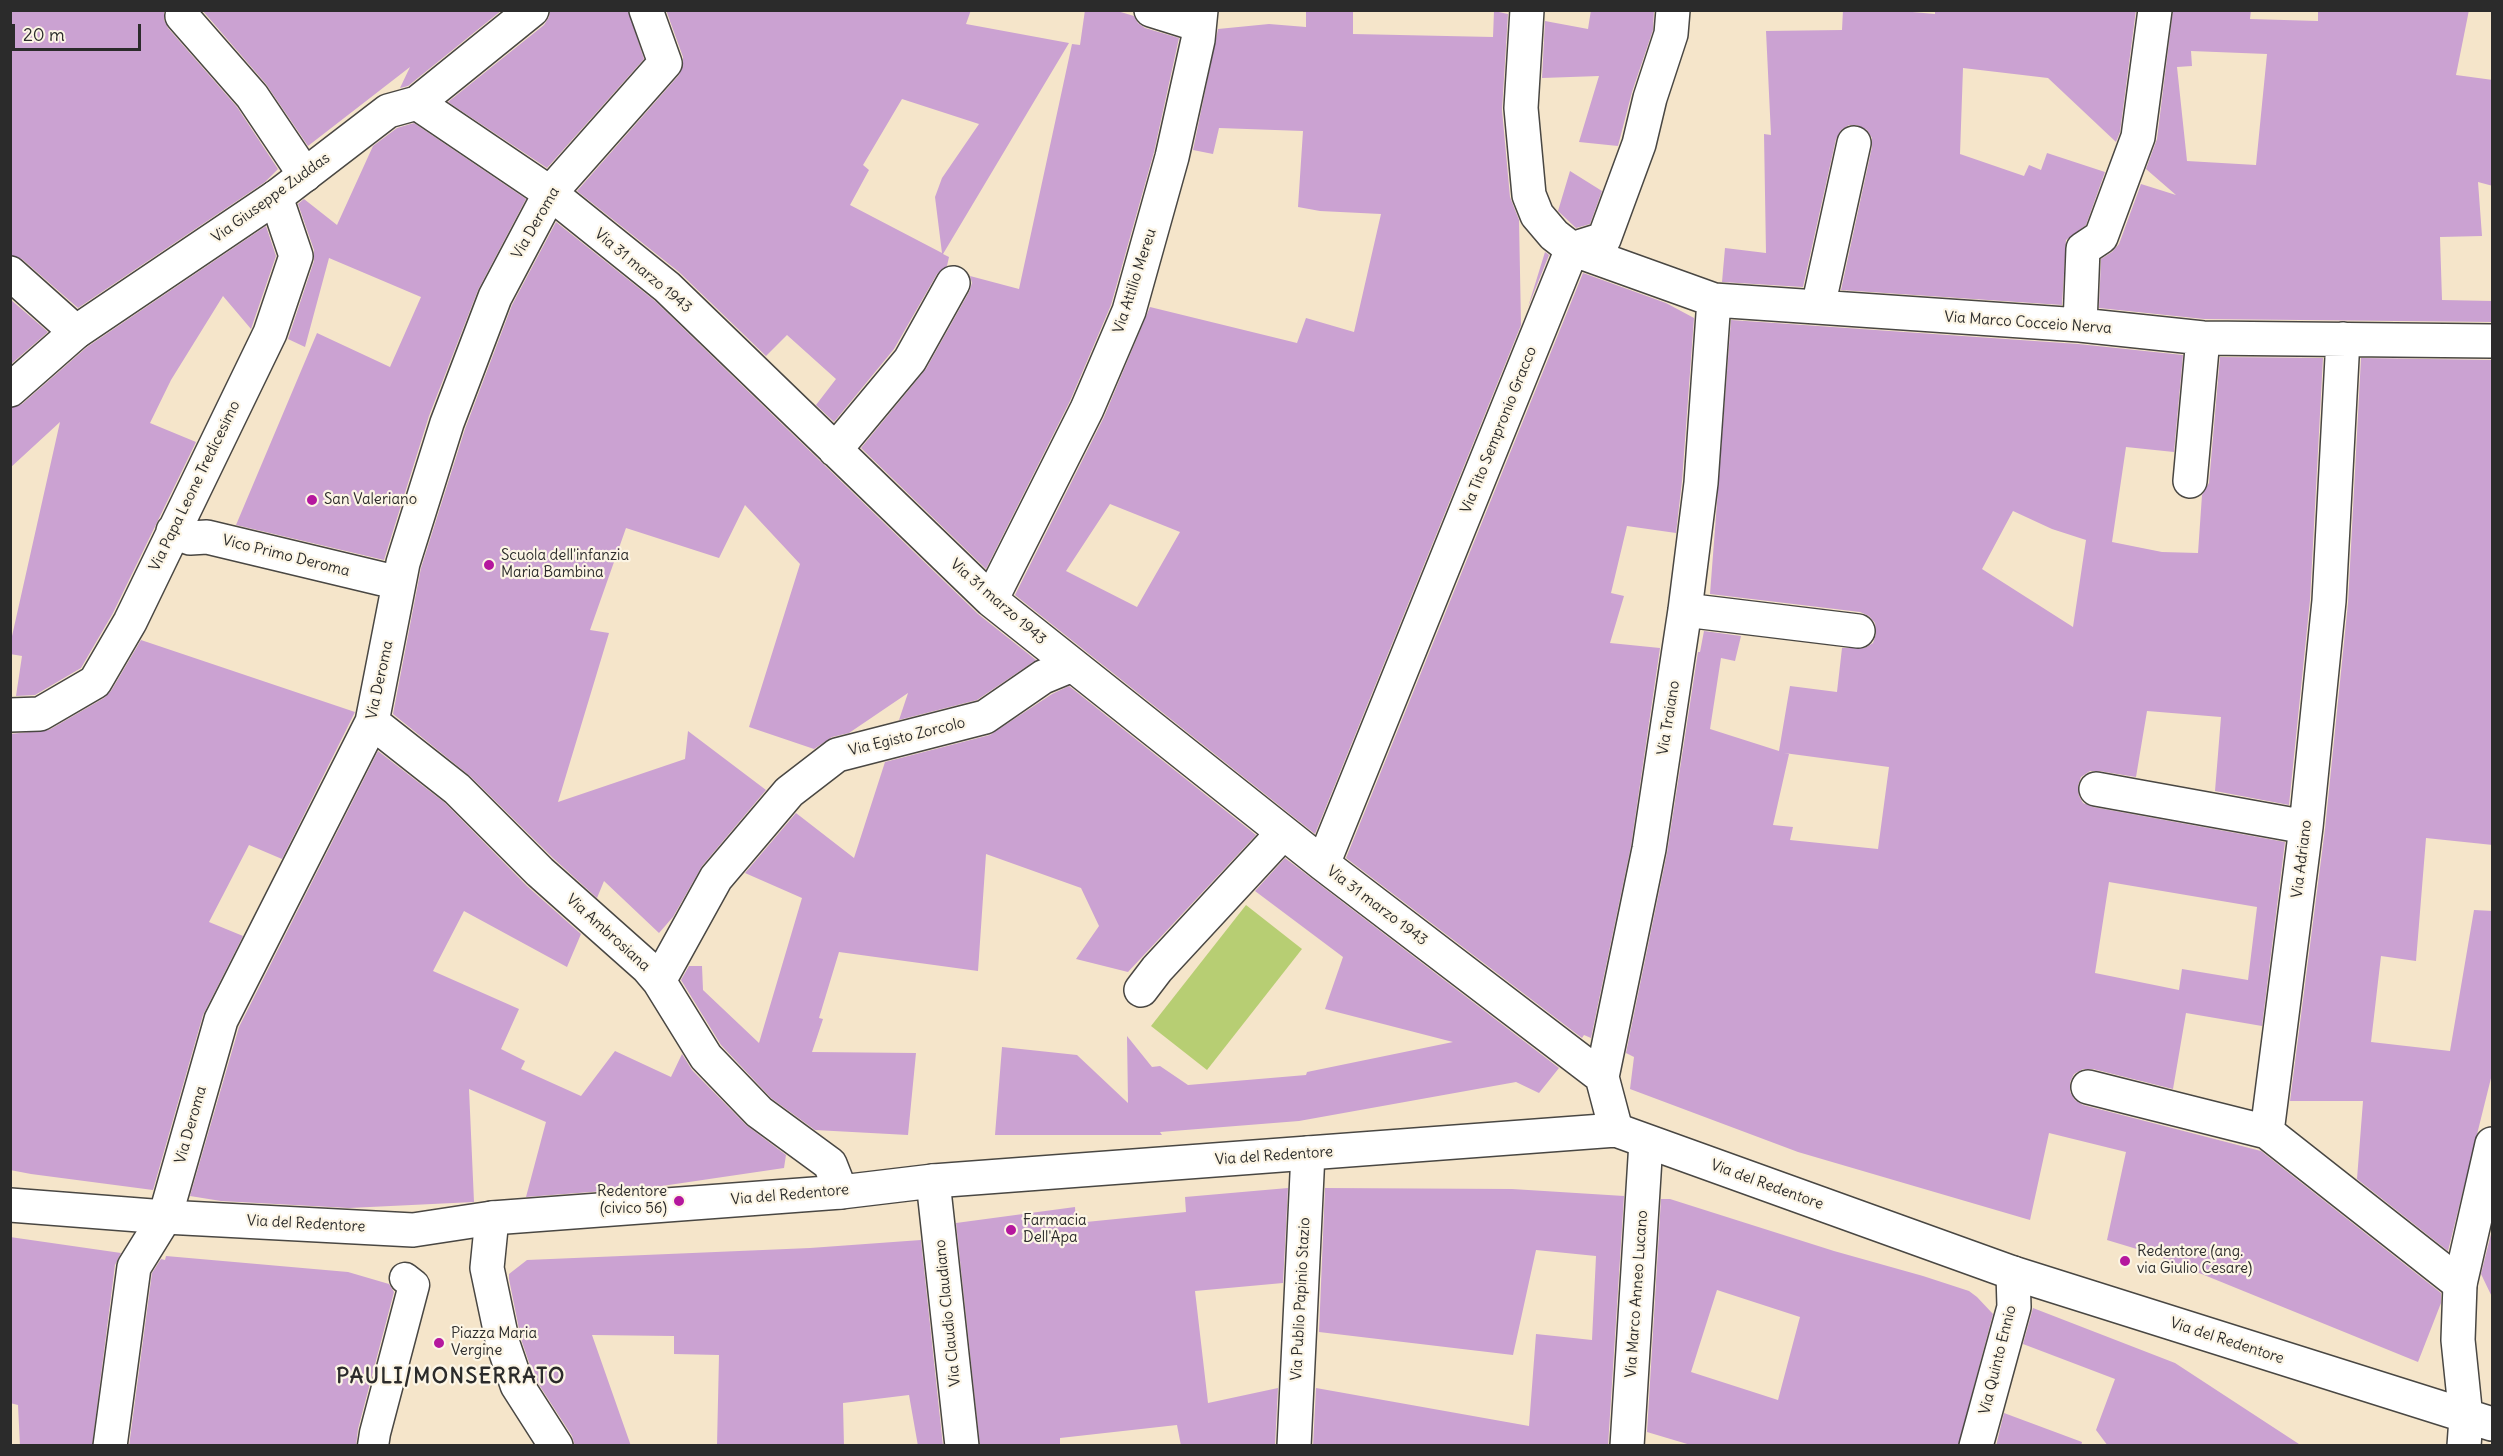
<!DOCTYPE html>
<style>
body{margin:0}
#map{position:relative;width:2503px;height:1456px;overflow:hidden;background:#f5e5ca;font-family:Delius,sans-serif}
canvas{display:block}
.frame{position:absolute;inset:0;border:12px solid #2b2b2b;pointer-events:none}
.scale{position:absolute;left:12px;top:24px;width:129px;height:27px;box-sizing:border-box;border:3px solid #2b2b2b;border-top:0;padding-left:8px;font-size:18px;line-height:21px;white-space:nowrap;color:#2b2b2b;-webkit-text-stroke:4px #fcf5e5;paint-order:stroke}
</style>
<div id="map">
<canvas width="2503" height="1456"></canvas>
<div class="frame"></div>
<div class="scale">20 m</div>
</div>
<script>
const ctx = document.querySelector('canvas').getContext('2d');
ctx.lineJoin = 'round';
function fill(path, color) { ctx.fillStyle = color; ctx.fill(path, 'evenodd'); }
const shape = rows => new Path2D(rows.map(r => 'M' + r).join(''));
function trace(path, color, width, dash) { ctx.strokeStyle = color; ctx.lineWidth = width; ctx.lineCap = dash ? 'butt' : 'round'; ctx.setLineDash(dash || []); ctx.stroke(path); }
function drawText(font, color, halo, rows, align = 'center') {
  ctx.font = font + ' Delius,sans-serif'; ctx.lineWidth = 4.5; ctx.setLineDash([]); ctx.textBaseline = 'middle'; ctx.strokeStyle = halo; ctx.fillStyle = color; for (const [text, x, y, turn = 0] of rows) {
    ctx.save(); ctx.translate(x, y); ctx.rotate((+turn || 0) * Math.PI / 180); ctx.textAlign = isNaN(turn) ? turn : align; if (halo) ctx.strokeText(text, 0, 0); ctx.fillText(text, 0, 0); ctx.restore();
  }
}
fill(shape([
 [1246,905,1302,949,1207,1070,1151,1026]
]), '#b7ce73');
fill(shape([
 [10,10,164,10,164,20,168,28,237,107,278,169,265,182,78,308,22,259,10,255],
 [202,10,502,10,408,86,400,88,410,67,308,146,266,84],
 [550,10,628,10,644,59,547,168,448,102,544,25,549,17],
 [666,10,971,10,966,24,1069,43,943,254,949,257,947,266,937,274,894,349,834,422,816,405,836,379,787,335,766,356,679,272,577,191,679,75,683,66,683,57],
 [902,99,979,124,942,178,935,197,942,253,850,205,869,170,863,165],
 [1085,10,1114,10,1134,16,1138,23,1145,28,1179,38,1154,152,1111,305,1070,401,986,569,861,448,926,369,969,292,972,283,970,276,1019,289,1072,44,1080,45],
 [1306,10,1353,10,1353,34,1493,37,1494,11,1508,14,1502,110,1510,197,1519,220,1521,325,1315,834,1015,595,1104,417,1150,307,1297,343,1306,318,1354,332,1381,214,1320,211,1298,207,1303,131,1219,128,1213,154,1193,150,1218,29,1269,24,1306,27],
 [1110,504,1180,532,1137,607,1066,571],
 [1591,10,1654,10,1653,30,1632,92,1618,146,1579,142,1599,76,1542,78,1545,21,1588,29],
 [1843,10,1890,10,1935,14,1935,10,2136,10,2120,132,2116,142,2048,78,1963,68,1960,154,2024,176,2029,165,2041,170,2047,153,2105,172,2086,225,2066,240,2062,305,1841,290,1872,147,1872,138,1867,130,1857,125,1849,125,1841,130,1836,139,1803,287,1722,282,1725,248,1766,253,1764,134,1771,135,1766,31,1842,30],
 [2173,10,2251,10,2250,19,2318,21,2318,10,2469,10,2456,75,2493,80,2493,186,2478,182,2482,236,2440,237,2442,300,2493,301,2493,322,2204,319,2099,308,2101,259,2112,252,2119,244,2141,184,2176,195,2146,169,2157,139],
 [2191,51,2267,54,2256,165,2187,161,2177,67,2192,66],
 [414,123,526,199,478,290,429,416,384,560,236,525,317,333,390,367,421,297,329,258,305,347,288,339,314,261,314,250,298,204,304,199,337,225,373,146,397,128],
 [1570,171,1602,191,1590,224,1576,228,1558,211],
 [556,222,655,301,978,614,1036,660,977,700,899,720,908,693,849,733,832,737,814,749,749,727,800,564,745,505,719,558,626,528,590,630,609,633,558,802,685,759,688,731,766,790,702,866,673,917,659,933,604,881,597,898,553,858,470,776,393,714,421,568,465,429,512,305],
 [266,226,276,256,251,329,223,296,171,380,150,423,196,442,113,613,81,668,35,695,16,696,22,656,10,654,10,645,60,422,10,468,10,408,22,404,87,347],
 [1545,252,1549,255,1528,307],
 [1583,273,1666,303,1694,318,1682,481,1676,533,1627,526,1611,593,1624,596,1610,643,1660,648,1631,846,1591,1038,1584,1035,1582,1038,1346,858],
 [10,299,48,332,10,365],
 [1731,320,2078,344,2183,355,2174,452,2126,447,2112,542,2162,552,2198,553,2202,495,2209,483,2220,357,2323,358,2310,600,2289,805,2215,791,2221,717,2147,711,2136,777,2099,771,2090,771,2081,777,2078,786,2079,796,2083,803,2093,807,2285,842,2262,1026,2186,1013,2173,1089,2093,1069,2083,1069,2074,1074,2070,1082,2070,1092,2075,1100,2083,1105,2261,1151,2441,1293,2441,1303,2418,1362,2150,1253,2107,1240,2126,1152,2049,1133,2030,1220,1798,1152,1630,1089,1634,1057,1626,1053,1667,853,1698,652,1700,652,1704,631,1741,636,1735,661,1721,658,1710,729,1779,751,1790,686,1837,692,1842,648,1865,648,1873,643,1876,634,1875,623,1869,616,1860,612,1710,594],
 [2013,511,2052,529,2086,540,2073,627,1982,569],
 [1784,753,1889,767,1878,849,1790,840,1793,827,1773,825,1789,754],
 [2109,882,2257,907,2248,980,2182,969,2179,990,2095,973],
 [2361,358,2493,360,2493,845,2426,838,2416,961,2381,956,2371,1042,2450,1051,2474,910,2493,911,2493,1070,2448,1251,2357,1179,2363,1101,2290,1101,2325,829,2348,603],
 [141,640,355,712,282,859,249,845,209,922,243,936,203,1015,153,1190,31,1174,10,1170,10,734,49,730,104,698,111,691],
 [1069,686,1256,835,1128,972,1076,959,1099,926,1081,888,986,854,978,971,839,952,819,1018,823,1019,812,1052,916,1053,908,1135,815,1130,771,1098,721,1045,681,980,689,966,702,966,703,990,759,1043,802,898,745,873,796,813,854,858,885,762,990,735,1052,694],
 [378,751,445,803,527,886,581,934,567,967,464,911,433,971,519,1009,501,1049,525,1061,521,1069,581,1096,615,1051,671,1077,682,1054,692,1070,746,1125,786,1155,784,1168,655,1187,526,1197,546,1122,469,1089,474,1202,349,1208,221,1201,190,1196,239,1027],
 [1285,858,1559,1068,1539,1093,1516,1082,1299,1121,1160,1132,1162,1135,995,1135,1002,1047,1077,1055,1128,1103,1127,1036,1152,1067,1160,1066,1188,1085,1306,1075,1307,1072,1453,1042,1325,1009,1343,957,1255,891],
 [1288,1188,1283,1283,1195,1291,1208,1403,1278,1388,1275,1445,1181,1446,1177,1425,1060,1438,1060,1446,980,1446,956,1223,1075,1207,1076,1223,1186,1212,1185,1197],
 [1325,1188,1512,1189,1624,1196,1608,1446,1313,1446,1316,1388,1529,1426,1536,1334,1592,1340,1596,1256,1536,1250,1513,1355,1319,1332],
 [1661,1199,1670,1199,1834,1251,1923,1276,1969,1291,1977,1297,1993,1314,1958,1446,1694,1446,1647,1432],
 [1717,1290,1800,1317,1778,1400,1691,1372],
 [2493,1226,2493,1299,2481,1274],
 [10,1237,121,1253,115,1265,92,1446,20,1446,18,1405,10,1403],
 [921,1240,943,1446,918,1446,909,1395,843,1403,844,1446,717,1446,719,1355,674,1354,674,1336,592,1335,631,1446,575,1446,572,1436,534,1377,521,1339,509,1279,509,1274,527,1260,810,1248],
 [166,1256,348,1272,389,1284,394,1292,358,1429,356,1446,129,1446,152,1273,161,1259,165,1260],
 [2033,1308,2175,1363,2302,1446,2108,1446,2096,1430,2115,1379,2023,1344],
 [2004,1413,2082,1442,2081,1446,1996,1446]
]), '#cba2d2');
const pedestrian = shape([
 [373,1446,375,1433,414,1285,405,1278]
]);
const minor = shape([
 [1151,10,1199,25],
 [1527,10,1521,108,1529,195,1537,215,1554,235,1572,249,1714,300,2080,325,2203,338,2492,341],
 [182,16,252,96,305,175],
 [417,103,550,193,667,287,991,600,1323,864,1602,1077],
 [10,273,76,332],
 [1818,307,1854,143],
 [2080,325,2083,249,2101,237,2138,137,2155,10],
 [2343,339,2329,601,2306,827,2267,1132,2460,1284],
 [835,450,910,360,953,283],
 [2190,481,2203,338],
 [173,531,190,538,207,537,399,583],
 [991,600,1087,409,1129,311,1172,157,1198,40,1201,10],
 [1685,610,1858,631],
 [10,715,40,714,95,682,130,622,270,333,296,256,276,197],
 [372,722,457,789,540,872,648,968,659,981,706,1057,759,1112,830,1164,841,1192],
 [2096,789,2306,827],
 [1323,864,1572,249,1604,239,1639,144,1650,98,1671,34,1673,10],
 [659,981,716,878,789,792,837,755,985,717,1043,677,1072,665],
 [1141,990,1157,969,1283,833],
 [2088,1087,2267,1132],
 [1616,1130,1602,1077,1649,849,1685,610,1701,483,1714,300],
 [933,1181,962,1446],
 [492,1218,487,1268,503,1344,517,1385,556,1446],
 [110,1446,134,1267,165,1217,221,1020,372,722,403,563,447,423,495,297,550,193,665,63,646,10],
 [1294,1446,1308,1153],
 [1627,1446,1646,1142],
 [1976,1446,2014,1307,2013,1273]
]);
const tertiary = shape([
 [10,390,76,332,276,197,388,111,417,103,532,10],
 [10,1205,165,1217,413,1230,492,1218,841,1192,933,1181,1616,1130,2013,1273,2492,1424],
 [2464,1446,2466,1418,2458,1340,2460,1284,2492,1144]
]);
trace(pedestrian, '#494743', 33);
trace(minor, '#494743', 36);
trace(tertiary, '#494743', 36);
trace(pedestrian, '#fff', 30);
trace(minor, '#fff', 33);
trace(tertiary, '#fff', 33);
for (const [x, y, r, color] of [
 [312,500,6,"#b5179e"],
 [489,565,6,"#b5179e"],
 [679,1201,6,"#b5179e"],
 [1011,1230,6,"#b5179e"],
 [2125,1261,6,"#b5179e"],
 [439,1343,6,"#b5179e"]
]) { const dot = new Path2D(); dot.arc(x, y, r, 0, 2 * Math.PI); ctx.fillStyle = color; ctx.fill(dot); trace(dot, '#fcf5e5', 2); }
drawText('15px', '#2b2b2b', '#fcf5e5', [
 ["Via Giuseppe Zuddas",271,198,-36],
 ["Via Deroma",536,223,-60],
 ["Via 31 marzo 1943",643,271,40],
 ["Via Attilio Mereu",1135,281,-72],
 ["Via Marco Cocceio Nerva",2028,323,4],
 ["Via Tito Sempronio Gracco",1499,430,-68],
 ["Via Papa Leone Tredicesimo",195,486,-64],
 ["Vico Primo Deroma",286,556,14],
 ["Via 31 marzo 1943",998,602,41],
 ["Via Deroma",380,680,-78],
 ["Via Traiano",1669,718,-81],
 ["Via Egisto Zorcolo",907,737,-14],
 ["Via Adriano",2302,859,-83],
 ["Via 31 marzo 1943",1377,906,37],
 ["Via Ambrosiana",608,933,42],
 ["Via Deroma",191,1125,-74],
 ["Via del Redentore",1274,1156,-4],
 ["Via del Redentore",1767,1185,20],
 ["Via del Redentore",790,1195,-5],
 ["Via del Redentore",306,1224,3],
 ["Via Marco Anneo Lucano",1637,1294,-86],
 ["Via Publio Papinio Stazio",1301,1299,-87],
 ["Via Claudio Claudiano",948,1313,-96],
 ["Via del Redentore",2227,1341,18],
 ["Via Quinto Ennio",1998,1360,-76]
]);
drawText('15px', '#2b2b2b', '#fcf5e5', [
 ["San Valeriano",324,500],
 ["Scuola dell'infanzia",501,556],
 ["Maria Bambina",501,573],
 ["Redentore",667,1192,"right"],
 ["(civico 56)",667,1209,"right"],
 ["Farmacia",1023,1221],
 ["Dell'Apa",1023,1238],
 ["Redentore (ang.",2137,1252],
 ["via Giulio Cesare)",2137,1269],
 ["Piazza Maria",451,1334],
 ["Vergine",451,1351]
], 'left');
ctx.letterSpacing = '1.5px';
drawText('bold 21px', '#2b2b2b', '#fcf5e5', [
 ["PAULI/MONSERRATO",451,1377]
]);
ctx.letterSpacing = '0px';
</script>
